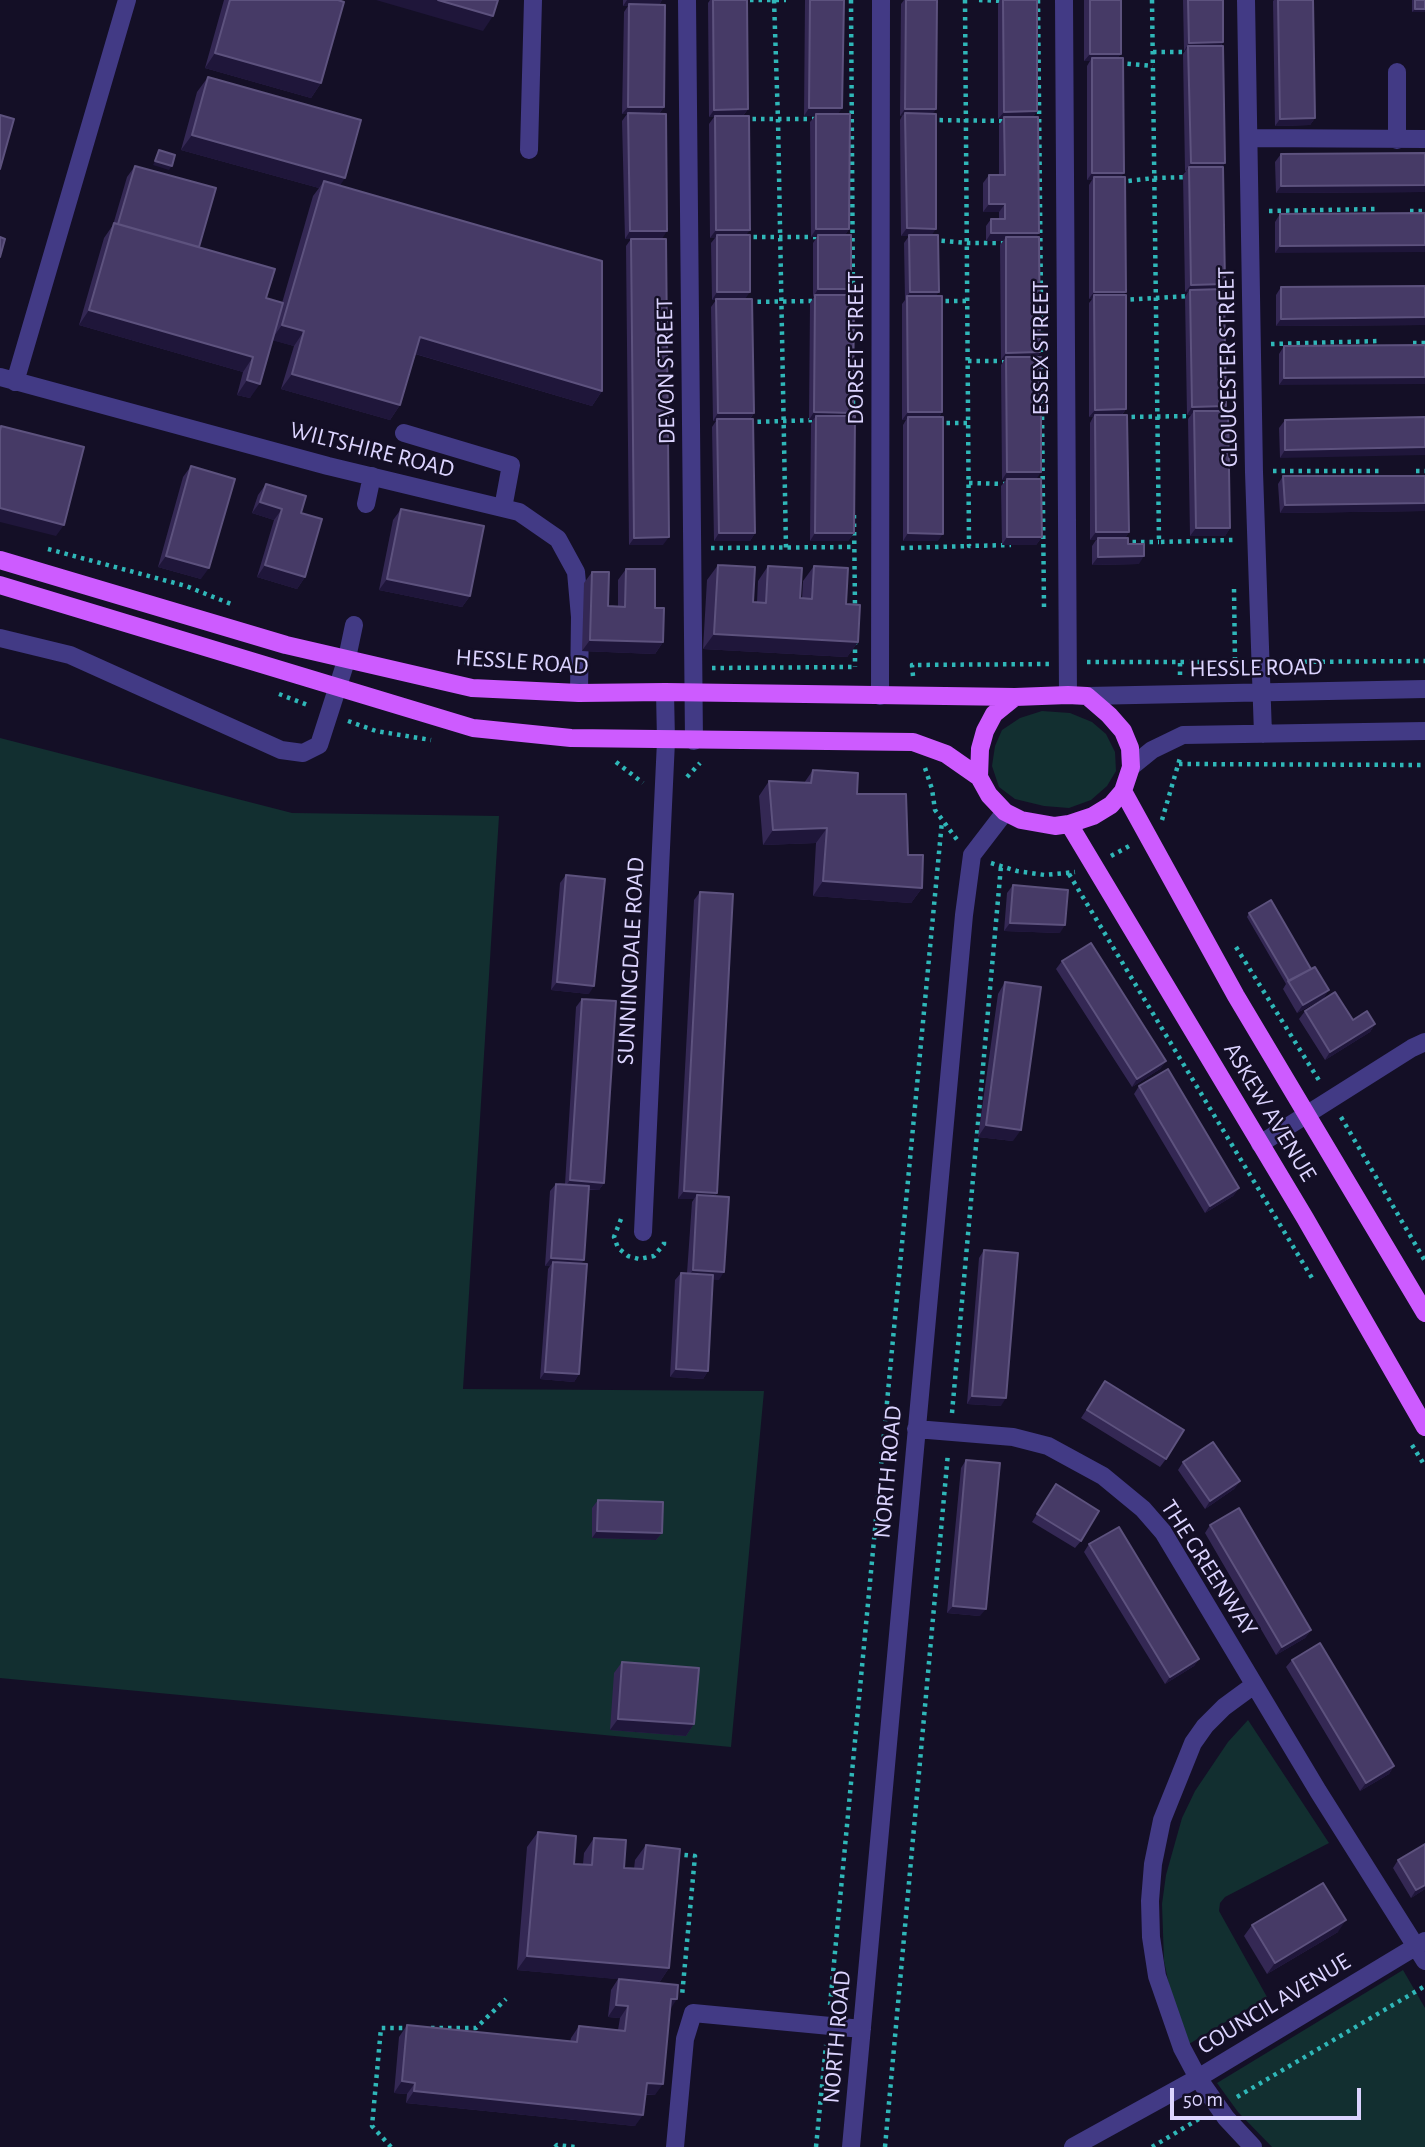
<!DOCTYPE html>
<style>
body{margin:0}
#map{position:relative;width:1425px;height:2147px;overflow:hidden;background:#140f26;font-family:"Alegreya Sans",sans-serif}
canvas{display:block}
.scale{position:absolute;left:1170px;top:2088px;width:191px;height:32px;box-sizing:border-box;border:4px solid #dcd4ff;border-top:0;padding-left:9px;font-size:21px;line-height:24px;white-space:nowrap;color:#dcd4ff;-webkit-text-stroke:5px #140f26;paint-order:stroke}
</style>
<div id="map">
<canvas width="1425" height="2147"></canvas>
<div class="scale">50 m</div>
</div>
<script>
const ctx = document.querySelector('canvas').getContext('2d');
ctx.lineJoin = 'round';
function fill(path, color) { ctx.fillStyle = color; ctx.fill(path, 'evenodd'); }
const shape = rows => new Path2D(rows.map(r => 'M' + r).join(''));
function trace(path, color, width, dash) { ctx.strokeStyle = color; ctx.lineWidth = width; ctx.lineCap = dash ? 'butt' : 'round'; ctx.setLineDash(dash || []); ctx.stroke(path); }
function drawText(font, color, halo, rows, align = 'center') {
  ctx.font = font + ' "Alegreya Sans",sans-serif'; ctx.lineWidth = 5; ctx.setLineDash([]); ctx.textBaseline = 'middle'; ctx.strokeStyle = halo; ctx.fillStyle = color; for (const [text, x, y, turn = 0] of rows) {
    ctx.save(); ctx.translate(x, y); ctx.rotate((+turn || 0) * Math.PI / 180); ctx.textAlign = isNaN(turn) ? turn : align; if (halo) ctx.strokeText(text, 0, 0); ctx.fillText(text, 0, 0); ctx.restore();
  }
}
fill(shape([
 [1042,711,1070,713,1092,722,1106,734,1115,752,1116,771,1107,786,1091,800,1069,808,1044,806,1015,799,999,787,992,766,995,746,1002,730,1020,718],
 [0,738,292,813,499,816,463,1389,764,1391,731,1747,0,1678],
 [1248,1720,1329,1843,1225,1897,1220,1903,1219,1911,1267,1997,1189,2044,1170,1990,1164,1961,1162,1904,1166,1875,1182,1818,1195,1791,1228,1742],
 [1403,1970,1425,2008,1425,2147,1272,2147,1238,2112,1217,2083]
]), '#122f30');
trace(shape([
 [733,0,786,0],
 [774,0,778,120,786,548],
 [851,0,853,300],
 [965,0,969,546,1011,545],
 [979,0,1006,1],
 [1038,0,1044,608],
 [1152,0,1159,542,1233,540],
 [1153,52,1189,52],
 [1119,63,1153,66],
 [744,119,815,119],
 [931,120,1007,121],
 [1120,182,1154,178,1188,177],
 [1269,211,1376,209],
 [1410,211,1425,211],
 [745,237,820,237],
 [933,240,967,243,1008,243],
 [1122,300,1190,296],
 [937,301,967,301],
 [749,302,813,301],
 [1413,343,1425,343],
 [1271,344,1379,341],
 [968,361,1009,361],
 [853,375,853,419],
 [1123,417,1195,416],
 [749,422,817,420],
 [938,423,968,423],
 [1273,471,1381,471],
 [1416,471,1425,471],
 [969,483,1006,484],
 [854,515,855,608],
 [1124,542,1159,542],
 [711,548,854,547],
 [901,548,969,546],
 [48,549,186,586,231,604],
 [1234,589,1235,662],
 [855,641,855,667],
 [465,662,488,665],
 [1087,662,1242,662],
 [1279,662,1425,661],
 [1180,663,1180,676],
 [712,668,855,667],
 [913,676,912,665,1050,664],
 [279,694,310,706],
 [348,721,376,731,431,740],
 [616,762,643,783],
 [1179,764,1425,765],
 [925,768,932,789,935,810,958,841],
 [687,777,700,763],
 [1162,820,1180,758],
 [1111,856,1131,845],
 [991,863,1017,871,1045,875,1075,872],
 [1069,874,1312,1278],
 [1236,947,1320,1082],
 [1341,1117,1425,1261],
 [621,1219,614,1237,618,1248,628,1256,639,1259,654,1256,664,1244,664,1239],
 [952,1413,1001,866],
 [1412,1445,1425,1466],
 [676,1854,695,1856,682,1996],
 [830,2005,942,821],
 [431,2028,476,2028,506,1999],
 [1237,2097,1425,1986],
 [391,2147,372,2126,381,2028,408,2028],
 [555,2147,557,2145,575,2147],
 [816,2147,826,2045],
 [885,2147,948,1453],
 [1152,2147,1202,2117]
]), '#2fb7b8', 4.5, [3.5, 5]);
trace(shape([
 [687,0,694,741],
 [1064,0,1068,695],
 [1246,0,1254,472,1263,734],
 [1397,72,1397,140],
 [1250,138,1425,139],
 [529,150,533,0],
 [0,377,328,466,519,512,558,539,576,572,580,617,579,693],
 [15,382,127,0],
 [404,433,511,465,503,508],
 [366,504,372,476],
 [0,638,70,655,281,750,303,753,319,745,347,658,354,625],
 [880,696,881,0],
 [1087,696,1425,689],
 [1131,767,1152,750,1183,735,1425,731],
 [1260,1144,1412,1048,1425,1042],
 [643,1232,666,741,665,692],
 [916,1429,1013,1437,1048,1446,1103,1476,1143,1509,1163,1532,1318,1791,1425,1961],
 [675,2147,685,2039,693,2013,862,2029],
 [851,2147,964,915,972,855,1005,812],
 [1073,2147,1198,2078,1425,1941],
 [1253,2147,1226,2118,1198,2078,1182,2048,1157,1976,1151,1937,1150,1901,1153,1864,1162,1820,1193,1743,1205,1726,1224,1707,1254,1685]
]), '#423a85', 18);
trace(shape([
 [0,560,286,645,472,688,579,693,665,692,1015,697],
 [0,585,473,728,571,738,913,742,946,754,979,777],
 [1068,695,1087,696,1109,715,1123,731,1130,748,1131,767,1123,791,1111,805,1093,816,1069,824,1055,826,1021,820,1005,812,989,795,979,777,980,749,985,731,994,714,1015,697,1068,695],
 [1123,791,1236,996,1425,1313],
 [1069,824,1305,1218,1425,1427]
]), '#cd5bff', 18);
fill(shape([
 [224,0,338,0,321,83,311,98,205,68],
 [623,0,662,0,659,5,664,107,659,114,662,239,663,545,629,545,626,246,631,239,625,239,622,121,627,114,622,114,624,12,628,6,623,6],
 [710,0,747,0,748,109,743,116,746,235,745,299,754,413,750,419,755,533,750,541,714,541,712,427,716,421,713,421,711,307,716,300,712,300,711,243,715,238,710,238,709,124,714,117,709,117,708,3],
 [805,0,844,0,838,114,849,229,845,235,851,289,847,295,854,533,848,541,810,541,811,424,813,420,809,420,810,303,814,297,813,297,813,243,817,237,811,237,810,122,815,116,804,116],
 [904,0,937,0,936,109,932,114,932,235,942,412,939,417,938,541,903,541,903,425,906,420,902,420,902,304,905,300,904,243,909,236,901,236,900,120,902,116,900,116,901,4],
 [1000,0,1037,0,1037,111,1033,117,1036,237,1040,352,1037,357,1037,479,1042,537,1036,545,1002,545,1001,486,1006,480,1002,480,1001,365,1004,360,1001,360,1000,245,1003,241,986,241,986,226,991,219,999,219,999,212,983,212,983,183,989,175,999,175,999,125,1003,119,998,119,998,4],
 [1084,0,1121,0,1121,54,1117,58,1126,409,1122,415,1129,532,1125,538,1139,564,1092,565,1092,546,1096,540,1090,540,1090,423,1093,417,1089,417,1089,303,1092,299,1089,299,1089,185,1092,180,1087,180,1087,66,1090,61,1084,61],
 [1183,0,1223,0,1223,42,1221,46,1225,163,1222,167,1225,284,1222,289,1223,411,1230,528,1225,536,1190,536,1188,419,1191,415,1187,415,1185,297,1188,292,1185,292,1183,175,1186,171,1185,171,1183,54,1185,51,1184,51],
 [1274,0,1278,0,1315,118,1310,125,1275,126,1273,1],
 [1412,0,1425,0,1425,12,1412,12],
 [208,77,339,186,602,391,592,406,415,354,400,405,390,420,281,389,294,346,273,340,250,398,237,395,243,372,79,325,104,238,113,225,127,177,135,166,199,247,266,298,282,303,313,196,319,188,181,150,197,92],
 [1425,153,1425,192,1276,193,1275,162,1281,154],
 [1425,213,1275,253,1275,222,1280,214],
 [1425,286,1425,325,1276,326,1276,295,1281,287],
 [1425,345,1279,385,1279,354,1284,346],
 [1425,417,1280,458,1279,428,1285,420],
 [191,466,201,579,158,567,183,477],
 [1283,476,1425,511,1280,513,1278,484],
 [266,484,301,513,305,577,297,589,257,577,274,520,252,513,258,495],
 [401,509,470,596,462,607,379,590,393,520],
 [718,565,753,602,757,602,758,581,768,566,800,598,802,599,803,581,814,566,846,604,858,642,847,657,703,649,707,580],
 [626,569,655,608,663,642,655,654,582,651,584,583,592,572,608,606,618,606,618,580],
 [813,770,857,794,908,855,922,888,911,903,813,896,816,843,763,845,759,796,769,781,804,783],
 [566,875,589,994,551,990,560,883],
 [1013,885,1060,933,1004,931,1007,893],
 [700,892,717,1193,715,1196,719,1280,713,1279,708,1371,703,1379,670,1377,675,1280,681,1273,687,1273,692,1202,694,1199,678,1199,694,900],
 [1249,913,1324,998,1297,1013,1283,989,1286,984,1247,917],
 [1062,961,1166,1061,1160,1069,1132,1087,1056,969],
 [1005,982,1013,1141,978,1137,998,994],
 [582,999,604,1183,599,1190,589,1190,582,1264,579,1374,574,1382,540,1379,548,1269,550,1266,545,1266,550,1191,556,1184,565,1184,576,1007],
 [1305,1011,1353,1020,1375,1024,1370,1032,1325,1060,1299,1019],
 [1139,1086,1239,1188,1233,1196,1205,1213,1134,1094],
 [984,1250,1001,1406,967,1404,979,1258],
 [1100,1389,1166,1459,1160,1467,1081,1418],
 [966,1460,980,1616,947,1613,961,1468],
 [1183,1462,1240,1481,1234,1489,1205,1509,1178,1470],
 [1056,1484,1081,1541,1075,1548,1032,1522],
 [598,1500,662,1533,656,1540,592,1538,592,1508],
 [1210,1525,1311,1630,1305,1638,1276,1655,1205,1533],
 [1089,1544,1199,1659,1194,1666,1165,1684,1084,1552],
 [1292,1660,1394,1766,1389,1774,1360,1791,1286,1667],
 [622,1662,694,1724,686,1736,610,1730,614,1673],
 [538,1832,574,1864,583,1864,584,1853,594,1838,624,1868,634,1869,635,1860,646,1845,669,1968,659,1983,670,2008,655,2095,645,2095,635,2126,406,2103,407,2094,394,2093,399,2037,407,2025,570,2042,571,2038,579,2026,618,2030,620,2018,608,2017,611,1990,618,1979,517,1970,527,1847],
 [1425,1844,1425,1889,1411,1898,1393,1868,1398,1860],
 [1252,1925,1338,1932,1267,1974,1244,1936]
]), '#342854');
fill(shape([
 [376,0,438,0,493,16,483,31],
 [627,0,662,0,659,5,623,6],
 [1415,9,1425,9,1425,12,1412,12],
 [1223,42,1218,50,1188,46,1185,51,1184,51,1189,43],
 [215,53,321,83,311,98,205,68],
 [1090,54,1121,54,1115,61,1092,58,1090,61,1084,61],
 [628,107,664,107,658,115,622,114],
 [809,108,842,108,837,116,804,116],
 [748,109,742,117,709,117,714,110],
 [905,109,936,109,930,117,905,113,902,116,900,116],
 [1037,111,1032,119,1004,117,1003,119,998,119,1004,112],
 [1315,118,1310,125,1275,126,1280,119],
 [192,135,345,178,335,193,324,181,319,188,181,150],
 [155,161,172,166,169,170,153,165],
 [1191,163,1225,163,1219,171,1189,167,1185,171],
 [1092,173,1124,173,1118,181,1094,177,1092,180,1087,180],
 [1425,185,1425,192,1276,193,1281,186],
 [989,204,1005,204,999,212,983,212],
 [907,228,936,229,931,236,901,236],
 [816,229,849,229,844,237,811,237],
 [716,230,750,230,744,238,717,235,715,238,710,238],
 [630,231,667,231,662,239,625,239],
 [991,233,1039,233,1034,241,1006,237,1003,241,986,241],
 [1425,245,1425,252,1275,253,1280,246],
 [1225,284,1220,292,1190,290,1188,292,1185,292,1191,285],
 [818,289,851,289,846,297,813,297],
 [717,292,750,292,745,299,712,300],
 [910,292,939,292,934,299,907,296],
 [1094,292,1126,292,1120,299,1094,295,1092,299,1089,299],
 [89,310,253,357,243,372,79,325],
 [1425,317,1425,325,1276,326,1281,319],
 [282,325,304,331,294,346,271,340],
 [420,337,602,391,592,406,409,352],
 [1040,352,1035,360,1006,357,1004,360,1001,360,1006,353],
 [292,374,400,405,390,420,281,389],
 [1425,377,1425,384,1279,385,1284,378],
 [247,380,260,384,250,398,237,395],
 [1226,406,1221,414,1194,411,1191,415,1187,415,1192,407],
 [1126,409,1120,417,1095,415,1093,417,1089,417,1095,410],
 [814,412,853,413,847,420,816,416,813,420,809,420],
 [908,412,942,412,937,420,908,417,906,420,902,420],
 [718,413,754,413,748,421,717,419,716,421,713,421],
 [1425,447,1425,455,1280,458,1285,450],
 [1007,472,1041,472,1036,480,1002,480],
 [260,502,282,509,274,520,252,513],
 [1425,503,1425,511,1280,513,1285,505],
 [0,508,64,525,56,536,0,522],
 [1196,528,1230,528,1225,536,1190,536],
 [1096,532,1129,532,1124,540,1090,540],
 [719,533,755,533,750,541,714,541],
 [815,533,854,533,848,541,810,541],
 [908,533,943,534,938,541,903,541],
 [669,537,663,545,629,545,634,538],
 [1007,537,1042,537,1036,545,1002,545],
 [166,556,209,568,201,579,158,567],
 [1144,556,1139,564,1092,565,1098,557],
 [265,565,305,577,297,589,257,577],
 [387,579,470,596,462,607,379,590],
 [714,634,858,642,847,657,703,649],
 [590,640,663,642,655,654,582,651],
 [827,828,816,843,763,845,773,830],
 [823,881,922,888,911,903,813,896],
 [1010,923,1065,925,1060,933,1004,931],
 [557,982,594,986,589,994,551,990],
 [1329,990,1324,998,1297,1013,1303,1005],
 [1375,1024,1370,1032,1325,1060,1330,1052],
 [1166,1061,1160,1069,1132,1087,1137,1079],
 [986,1125,1021,1130,1013,1141,978,1137],
 [570,1180,604,1183,599,1190,564,1188],
 [1239,1188,1233,1196,1205,1213,1210,1206],
 [684,1191,717,1193,712,1200,697,1195,694,1199,678,1199],
 [551,1258,584,1260,579,1268,553,1262,550,1266,545,1266],
 [693,1270,724,1272,719,1280,687,1278],
 [676,1369,708,1371,703,1379,670,1377],
 [545,1372,579,1374,574,1382,540,1379],
 [972,1396,1006,1398,1001,1406,967,1404],
 [1240,1481,1234,1489,1205,1509,1210,1501],
 [597,1531,662,1533,656,1540,592,1538],
 [953,1606,986,1609,980,1616,947,1613],
 [1311,1630,1305,1638,1276,1655,1282,1647],
 [1199,1659,1194,1666,1165,1684,1170,1677],
 [618,1719,694,1724,686,1736,610,1730],
 [1394,1766,1389,1774,1360,1791,1366,1783],
 [1425,1885,1425,1889,1411,1898,1416,1890],
 [1346,1920,1338,1932,1267,1974,1275,1963],
 [527,1956,669,1968,659,1983,517,1970],
 [671,1999,677,1999,669,2011],
 [616,2005,628,2006,620,2018,608,2017],
 [402,2081,415,2083,407,2094,394,2093],
 [647,2083,663,2084,655,2095,639,2094],
 [414,2091,643,2115,635,2126,406,2103]
]), '#1f163a');
const building = shape([
 [230,0,338,0,344,2,321,83,215,53,230,0],
 [438,0,498,0,493,16,438,0],
 [713,0,747,0,748,109,714,110,713,0],
 [810,0,844,0,842,108,809,108,810,0],
 [906,0,937,0,936,109,905,109,906,0],
 [1003,0,1037,0,1037,111,1004,112,1003,0],
 [1090,0,1121,0,1121,54,1090,54,1090,0],
 [1188,0,1223,0,1223,42,1189,43,1188,0],
 [1278,0,1313,0,1315,118,1280,119,1278,0],
 [1415,0,1425,0,1425,9,1415,9,1415,0],
 [629,4,665,5,664,107,628,107,629,4],
 [1188,46,1223,46,1225,163,1191,163,1188,46],
 [1092,58,1123,58,1124,173,1092,173,1092,58],
 [208,77,361,120,345,178,192,135,208,77],
 [628,113,666,114,667,231,630,231,628,113],
 [905,113,936,114,936,229,907,228,905,113],
 [816,114,850,114,849,229,816,229,816,114],
 [0,115,14,119,0,169,0,115],
 [715,116,749,116,750,230,716,230,715,116],
 [1004,117,1038,117,1039,233,991,233,991,219,1005,219,1005,204,989,204,989,175,1005,175,1004,117],
 [159,150,175,155,172,166,155,161,159,150],
 [1425,153,1425,185,1281,186,1281,154,1425,153],
 [135,166,216,188,199,247,118,224,135,166],
 [1189,167,1223,167,1225,284,1191,285,1189,167],
 [1094,177,1125,177,1126,292,1094,292,1094,177],
 [324,181,602,261,602,391,420,337,400,405,292,374,304,331,282,325,324,181],
 [1425,213,1425,245,1280,246,1280,214,1425,213],
 [114,223,275,269,266,298,283,303,260,384,247,380,253,357,89,310,114,223],
 [717,235,750,235,750,292,717,292,717,235],
 [818,235,851,235,851,289,818,289,818,235],
 [909,235,938,235,939,292,910,292,909,235],
 [0,237,5,239,0,257,0,237],
 [1006,237,1039,237,1040,352,1006,353,1006,237],
 [631,239,666,239,669,537,634,538,631,239],
 [1425,286,1425,317,1281,319,1281,287,1425,286],
 [1224,289,1226,406,1192,407,1190,290,1224,289],
 [815,295,854,295,853,413,814,412,815,295],
 [1094,295,1126,295,1126,409,1095,410,1094,295],
 [907,296,942,296,942,412,908,412,907,296],
 [716,299,752,299,754,413,718,413,716,299],
 [1425,345,1425,377,1284,378,1284,346,1425,345],
 [1006,357,1041,357,1041,472,1007,472,1006,357],
 [1194,411,1228,411,1230,528,1196,528,1194,411],
 [1095,415,1127,415,1129,532,1096,532,1095,415],
 [816,416,855,416,854,533,815,533,816,416],
 [908,417,943,417,943,534,908,533,908,417],
 [1425,417,1425,447,1285,450,1285,420,1425,417],
 [717,419,753,419,755,533,719,533,717,419],
 [1,426,84,447,64,525,0,508,0,431,1,426],
 [191,466,235,479,209,568,166,556,191,466],
 [1283,476,1425,476,1425,503,1285,505,1283,476],
 [1007,479,1041,479,1042,537,1007,537,1007,479],
 [266,484,306,496,301,513,322,519,305,577,265,565,282,509,260,502,266,484],
 [401,509,484,526,470,596,387,579,401,509],
 [1098,538,1128,538,1128,544,1144,544,1144,556,1098,557,1098,538],
 [718,565,755,567,753,602,766,603,768,566,802,568,800,598,812,599,814,566,848,568,846,604,860,605,858,642,714,634,718,565],
 [626,569,655,569,655,608,664,608,663,642,590,640,592,572,609,572,608,606,625,607,626,569],
 [813,770,858,773,857,794,906,794,908,855,923,855,922,888,823,881,827,828,773,830,769,781,811,783,813,770],
 [566,875,605,879,594,986,557,982,566,875],
 [1013,885,1068,890,1065,925,1010,923,1013,885],
 [700,892,733,894,717,1193,684,1191,700,892],
 [1271,900,1311,969,1289,981,1249,913,1271,900],
 [1091,943,1166,1061,1137,1079,1062,961,1091,943],
 [1315,967,1329,990,1303,1005,1288,981,1315,967],
 [1005,982,1041,987,1021,1130,986,1125,1005,982],
 [1335,992,1353,1020,1367,1011,1375,1024,1330,1052,1305,1011,1335,992],
 [582,999,616,1001,604,1183,570,1180,582,999],
 [1168,1069,1239,1188,1210,1206,1139,1086,1168,1069],
 [556,1184,589,1186,584,1260,551,1258,556,1184],
 [697,1195,729,1197,724,1272,693,1270,697,1195],
 [984,1250,1018,1253,1006,1398,972,1396,984,1250],
 [553,1262,587,1264,579,1374,545,1372,553,1262],
 [681,1273,713,1275,708,1371,676,1369,681,1273],
 [1105,1381,1184,1430,1166,1459,1087,1410,1105,1381],
 [1213,1442,1240,1481,1210,1501,1183,1462,1213,1442],
 [966,1460,1000,1463,986,1609,953,1606,966,1460],
 [1056,1484,1099,1511,1081,1541,1037,1514,1056,1484],
 [598,1500,663,1502,662,1533,597,1531,598,1500],
 [1239,1508,1311,1630,1282,1647,1210,1525,1239,1508],
 [1119,1527,1199,1659,1170,1677,1089,1544,1119,1527],
 [1320,1643,1394,1766,1366,1783,1292,1660,1320,1643],
 [622,1662,699,1668,694,1724,618,1719,622,1662],
 [538,1832,576,1836,574,1864,592,1865,594,1838,626,1840,624,1868,643,1869,646,1845,680,1849,669,1968,527,1956,538,1832],
 [1425,1844,1425,1885,1416,1890,1398,1860,1425,1844],
 [1323,1883,1346,1920,1275,1963,1252,1925,1323,1883],
 [619,1979,678,1985,677,1999,671,1999,663,2084,647,2083,643,2115,414,2091,415,2083,402,2081,407,2025,577,2042,579,2026,625,2031,628,2006,616,2005,619,1979]
]);
fill(building, '#463a66');
trace(building, '#5d527e', 2);
drawText('24px', '#dcd4ff', '#140f26', [
 ["DORSET STREET",856,348,-90],
 ["ESSEX STREET",1041,348,-90],
 ["GLOUCESTER STREET",1228,367,-91],
 ["DEVON STREET",666,371,-91],
 ["WILTSHIRE ROAD",372,450,14],
 ["HESSLE ROAD",522,662,4],
 ["HESSLE ROAD",1256,668,-1],
 ["SUNNINGDALE ROAD",631,961,-87],
 ["ASKEW AVENUE",1270,1112,59],
 ["NORTH ROAD",888,1472,-85],
 ["THE GREENWAY",1209,1568,57],
 ["COUNCIL AVENUE",1274,2004,-31],
 ["NORTH ROAD",837,2037,-85]
]);
</script>
